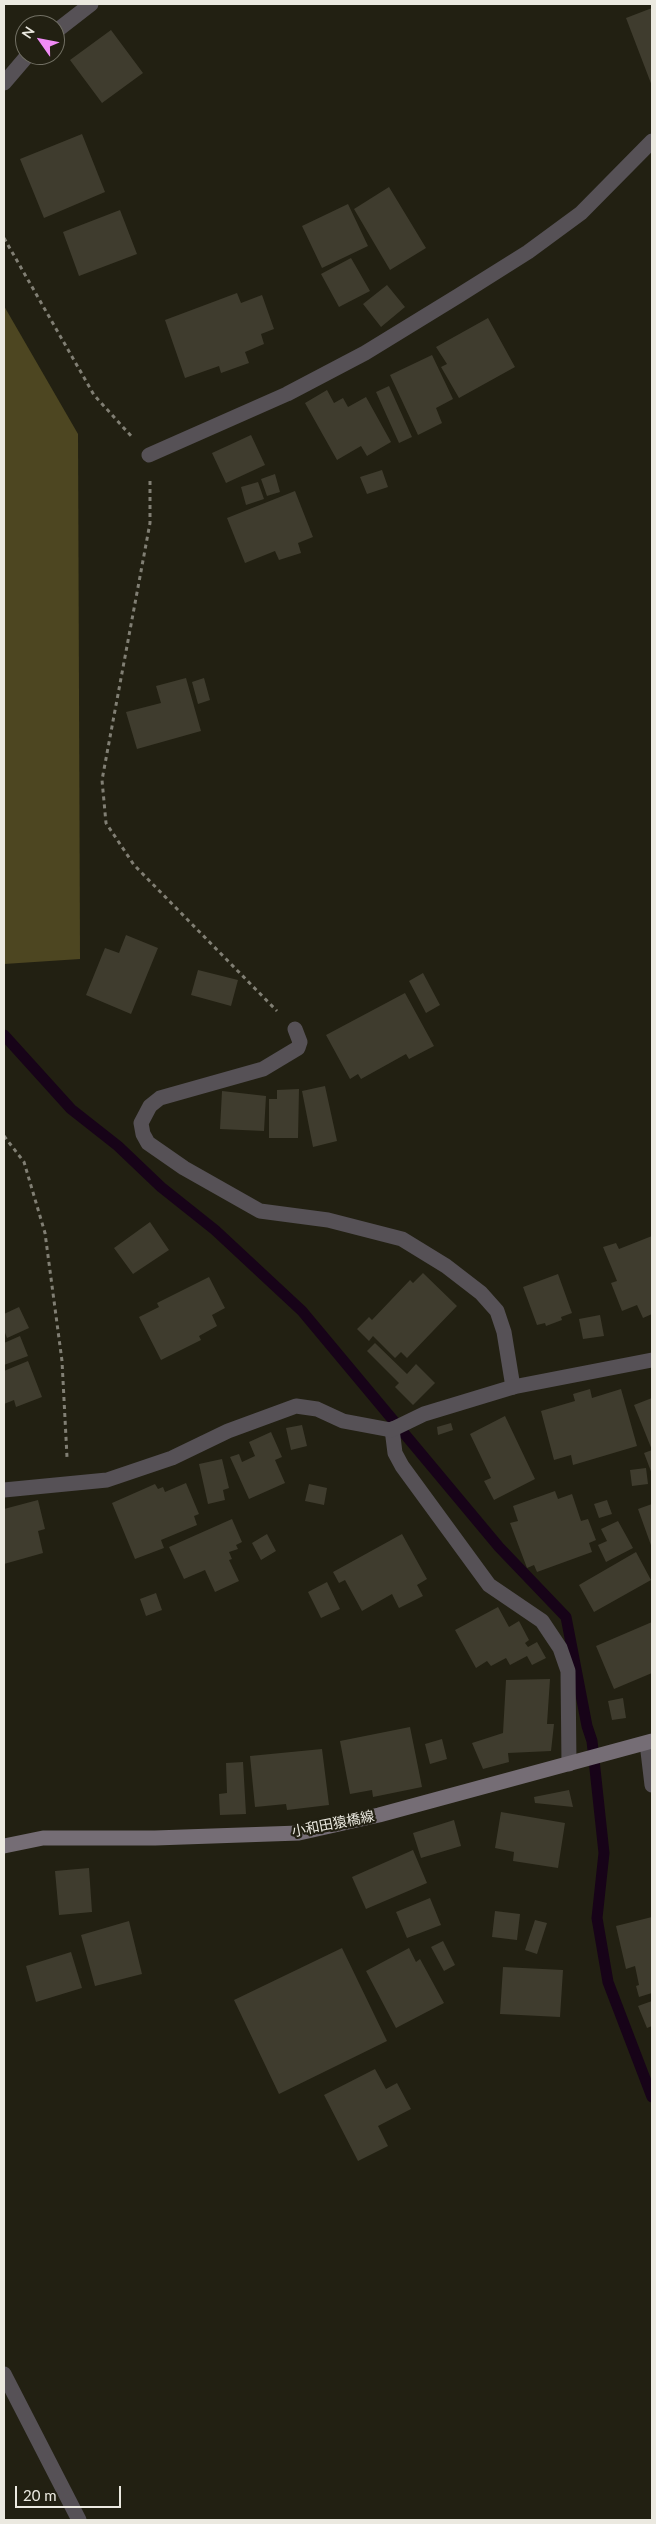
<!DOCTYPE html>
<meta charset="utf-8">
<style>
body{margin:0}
#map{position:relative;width:656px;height:2524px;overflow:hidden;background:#222012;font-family:Lato,sans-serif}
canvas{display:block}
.frame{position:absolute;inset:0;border:5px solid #ebe9e0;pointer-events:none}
.north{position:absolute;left:15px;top:15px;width:50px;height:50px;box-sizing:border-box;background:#222012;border:1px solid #727064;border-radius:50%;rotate:303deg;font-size:14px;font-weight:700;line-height:20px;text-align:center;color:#ebe9e0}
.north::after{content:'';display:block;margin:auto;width:18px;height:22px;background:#f08bf5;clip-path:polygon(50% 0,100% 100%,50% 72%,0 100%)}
.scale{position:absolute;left:15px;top:2486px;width:106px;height:22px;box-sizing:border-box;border:2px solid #ebe9e0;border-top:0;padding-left:6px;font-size:15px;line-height:18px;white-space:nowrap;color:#ebe9e0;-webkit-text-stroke:4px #222012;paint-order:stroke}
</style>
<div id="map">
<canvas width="656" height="2524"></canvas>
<div class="frame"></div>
<div class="north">N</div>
<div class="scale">20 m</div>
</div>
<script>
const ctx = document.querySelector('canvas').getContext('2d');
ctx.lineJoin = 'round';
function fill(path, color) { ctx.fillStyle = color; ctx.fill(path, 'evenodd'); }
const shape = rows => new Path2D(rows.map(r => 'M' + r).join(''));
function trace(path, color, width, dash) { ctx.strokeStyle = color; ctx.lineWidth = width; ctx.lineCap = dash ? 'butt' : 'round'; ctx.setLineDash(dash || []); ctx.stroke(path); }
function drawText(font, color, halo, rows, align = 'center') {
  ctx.font = font + ' Lato,"Noto Sans JP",sans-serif'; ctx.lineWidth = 4.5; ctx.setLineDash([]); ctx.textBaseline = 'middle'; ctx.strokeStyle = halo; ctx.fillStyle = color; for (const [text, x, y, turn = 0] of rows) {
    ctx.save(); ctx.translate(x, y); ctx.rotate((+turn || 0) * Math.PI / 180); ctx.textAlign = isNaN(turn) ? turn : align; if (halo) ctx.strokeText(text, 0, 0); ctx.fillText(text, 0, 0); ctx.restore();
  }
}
fill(shape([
 [4,306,78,434,80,959,4,964]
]), '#4d4621');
trace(shape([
 [4,1035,71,1109,118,1146,161,1187,215,1230,302,1311,499,1547,566,1617,587,1726,592,1741,604,1853,597,1918,608,1982,652,2097]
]), '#170318', 11);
fill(shape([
 [652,8,652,86,626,18],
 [111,30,143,73,102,103,70,60],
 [82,134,105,192,44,218,20,159],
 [389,187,426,248,390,270,354,209],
 [348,204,368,246,322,268,302,226],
 [120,210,137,254,79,276,63,232],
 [351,258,370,291,339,307,321,274],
 [387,285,405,307,381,327,363,304],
 [237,293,241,303,262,295,274,329,261,334,264,344,245,352,249,363,221,373,219,366,185,378,165,320],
 [488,318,515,367,459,398,441,367,447,364,436,347],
 [432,355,453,399,436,408,442,423,418,435,390,375],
 [389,386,412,437,399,443,376,392],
 [327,390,334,403,343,398,348,407,366,397,391,442,367,456,361,446,337,460,305,403],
 [251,435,265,465,226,483,212,453],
 [382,470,388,487,367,494,360,477],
 [275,474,280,492,267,496,261,479],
 [258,482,264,499,246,505,241,487],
 [295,491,313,537,298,543,301,553,279,560,275,551,245,563,227,518],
 [186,678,201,731,137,749,126,712,161,703,156,686],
 [204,678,210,700,198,704,192,682],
 [126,935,158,948,131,1014,86,995,105,948,119,953],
 [198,970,238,980,231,1006,191,995],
 [423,973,440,1005,426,1013,409,981],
 [405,993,434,1046,409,1059,406,1054,361,1079,358,1074,350,1079,326,1035],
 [325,1086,337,1141,313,1147,302,1091],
 [299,1089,298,1138,269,1138,269,1099,277,1099,277,1090],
 [222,1091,266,1096,264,1131,220,1129],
 [150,1222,169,1250,133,1274,114,1248],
 [652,1236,652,1314,643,1318,637,1305,622,1311,611,1283,617,1281,603,1247,616,1243,619,1249],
 [423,1273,457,1306,407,1358,401,1352,395,1358,373,1336,369,1341,357,1329,369,1317,372,1320,410,1280,413,1283],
 [558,1274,572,1313,561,1317,562,1320,546,1326,545,1323,537,1325,523,1287],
 [209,1277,225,1308,212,1315,217,1326,199,1336,201,1340,161,1360,139,1317,159,1307,157,1303],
 [19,1307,29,1328,7,1338,4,1330,4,1314],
 [600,1315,604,1336,583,1339,579,1319],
 [20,1336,28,1356,4,1365,4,1343],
 [375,1343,407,1374,416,1364,435,1383,413,1405,395,1387,399,1383,367,1351],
 [28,1361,42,1397,16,1407,14,1400,4,1404,4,1371],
 [590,1389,592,1398,621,1389,637,1446,573,1465,571,1455,554,1460,541,1411,575,1401,573,1394],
 [652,1398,652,1474,644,1453,652,1450,634,1405],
 [505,1416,535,1479,494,1500,484,1481,491,1478,470,1434],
 [451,1423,453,1430,438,1435,437,1427],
 [302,1425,307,1446,291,1450,286,1428],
 [271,1432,282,1457,275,1460,285,1483,249,1499,230,1457,239,1454,242,1462,255,1456,249,1442],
 [222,1459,229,1488,223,1490,225,1500,208,1504,199,1464],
 [646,1468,648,1484,632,1486,630,1470],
 [186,1483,199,1514,194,1516,197,1525,161,1540,164,1548,135,1559,112,1503,155,1484,158,1489,163,1487,165,1492],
 [309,1484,327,1488,324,1505,305,1501],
 [555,1491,558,1499,572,1494,581,1521,588,1519,596,1540,589,1543,592,1552,537,1572,534,1565,527,1568,510,1523,518,1521,513,1506],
 [38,1500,45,1529,38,1531,43,1553,4,1564,4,1509],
 [607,1500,612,1514,599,1518,594,1504],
 [652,1504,652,1548,638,1509],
 [232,1519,242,1542,236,1545,238,1549,229,1552,232,1559,229,1560,239,1581,215,1592,205,1570,184,1579,169,1547],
 [618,1521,633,1548,606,1562,598,1545,607,1541,601,1529],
 [267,1534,276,1551,261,1560,252,1543],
 [402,1534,427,1579,417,1585,423,1596,399,1608,392,1594,362,1611,345,1580,339,1583,333,1572],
 [636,1552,651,1580,594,1612,579,1585],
 [327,1582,340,1609,321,1618,308,1592],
 [156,1593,162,1610,146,1616,140,1599],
 [498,1607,509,1627,519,1621,529,1640,525,1643,528,1647,537,1642,546,1658,532,1665,527,1656,510,1665,506,1658,491,1666,487,1661,476,1668,455,1630],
 [652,1622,652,1673,614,1689,596,1646],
 [550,1679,547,1724,554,1724,551,1751,508,1753,509,1762,483,1769,472,1743,503,1733,506,1680],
 [623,1698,626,1718,612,1720,608,1701],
 [410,1727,422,1787,373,1797,372,1790,350,1794,340,1741],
 [442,1739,447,1759,430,1764,425,1744],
 [322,1749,329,1805,287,1810,286,1804,255,1807,250,1756],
 [243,1762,246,1814,220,1815,219,1794,227,1793,226,1763],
 [569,1790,573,1807,535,1803,534,1797],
 [501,1812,565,1823,558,1868,513,1861,514,1852,495,1848],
 [454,1820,461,1846,421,1858,413,1833],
 [413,1850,427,1883,366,1909,352,1877],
 [89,1868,92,1912,59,1915,55,1871],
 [430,1898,441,1925,407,1938,396,1912],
 [495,1911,520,1914,517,1940,492,1937],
 [652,1917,652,1993,639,1997,636,1986,639,1985,635,1966,626,1969,616,1926],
 [535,1920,547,1923,537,1954,525,1950],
 [129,1921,142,1974,95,1986,81,1935],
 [443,1941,455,1965,444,1971,431,1947],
 [342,1948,387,2041,279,2094,234,2000],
 [409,1948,416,1962,420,1959,444,2003,396,2028,366,1971],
 [71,1952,82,1988,36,2002,26,1966],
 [503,1967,563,1970,560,2017,500,2014],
 [652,2001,652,2026,647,2028,638,2006],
 [375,2069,386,2089,397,2083,411,2109,378,2126,388,2146,358,2161,324,2095]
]), '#3f3c2e');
trace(shape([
 [4,238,94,395,132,437],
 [150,481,150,523,102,780,106,823,134,865,277,1011],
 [4,1136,24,1162,45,1233,62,1361,67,1457]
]), '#817f74', 3, [4, 4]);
trace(shape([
 [55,32,91,4],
 [4,83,28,55],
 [149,455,287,394,365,353,458,296,528,252,581,213,652,141],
 [295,1029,300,1042,298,1048,263,1069,160,1098,150,1106,141,1123,143,1134,148,1143,184,1168,260,1211,328,1220,402,1239,446,1266,481,1293,497,1311,504,1332,513,1387],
 [392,1429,395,1453,402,1466,489,1585,542,1621,560,1648,568,1671,569,1764]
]), '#565156', 15);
trace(shape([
 [4,1490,107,1480,172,1458,228,1431,296,1406,317,1409,343,1421,391,1430,424,1414,513,1387,652,1360],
 [647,1743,652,1785],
 [4,2374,79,2520]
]), '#565156', 15);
trace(shape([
 [4,1846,43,1838,155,1838,299,1833,379,1815,652,1741]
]), '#756d75', 15);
drawText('14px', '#ebe9e0', '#222012', [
 ["小和田猿橋線",333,1824,-11]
]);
</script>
